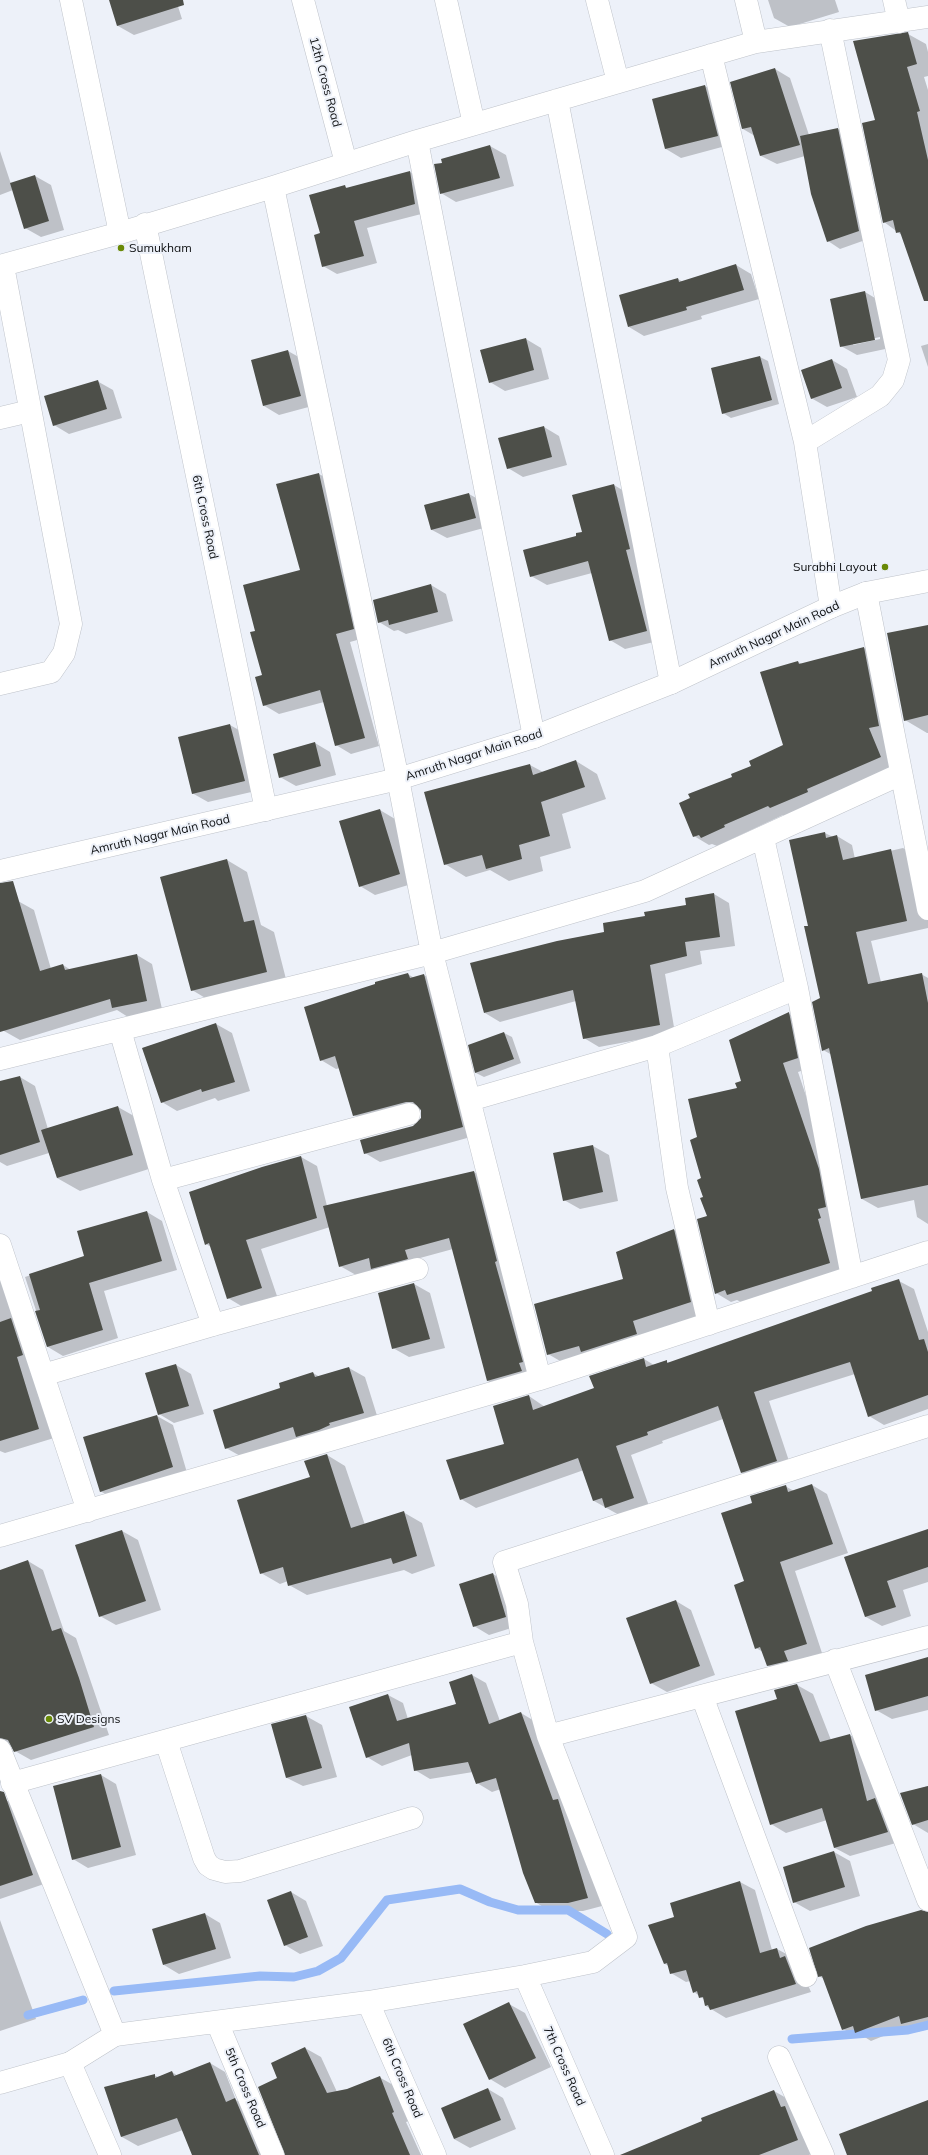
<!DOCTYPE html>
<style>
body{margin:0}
canvas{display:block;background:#edf1f9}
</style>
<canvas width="928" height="2155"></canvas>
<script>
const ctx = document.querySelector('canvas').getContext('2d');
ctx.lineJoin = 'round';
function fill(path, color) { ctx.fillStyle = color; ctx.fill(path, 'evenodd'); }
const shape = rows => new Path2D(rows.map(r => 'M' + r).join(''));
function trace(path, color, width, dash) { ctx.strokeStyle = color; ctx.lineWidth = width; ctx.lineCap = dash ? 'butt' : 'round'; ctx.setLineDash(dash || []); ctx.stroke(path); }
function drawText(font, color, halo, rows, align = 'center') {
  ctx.font = font + ' Mulish,sans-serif'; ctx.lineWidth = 4; ctx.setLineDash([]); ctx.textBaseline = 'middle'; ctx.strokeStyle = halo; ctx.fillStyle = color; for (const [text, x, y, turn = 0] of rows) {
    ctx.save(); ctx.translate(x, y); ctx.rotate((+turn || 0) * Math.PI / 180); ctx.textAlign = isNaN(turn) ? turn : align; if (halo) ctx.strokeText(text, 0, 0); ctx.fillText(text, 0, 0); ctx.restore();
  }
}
fill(shape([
 [110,0,176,0,182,19,134,35,118,26],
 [768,0,835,0,839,12,790,27,774,18],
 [908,34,926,44,928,52,928,76,924,77,928,90,928,292,903,236,884,222,876,121],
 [775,69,790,78,809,135,838,129,850,136,871,238,840,249,828,241,805,156,777,164,761,156,755,136,743,129],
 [705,86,721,95,733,144,681,158,666,149,653,100],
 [490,146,506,155,514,186,456,202,441,193,443,163],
 [0,151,11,184,35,176,51,185,64,230,41,237,25,228,13,190,0,195],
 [410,172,423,180,429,212,367,228,377,263,337,274,323,266,321,234,345,187,348,188],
 [736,265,751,274,759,299,701,316,702,319,644,336,629,327,678,279,683,282],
 [865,292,880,301,890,348,857,355,841,346],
 [880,337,880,339,853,345,853,343],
 [526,339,541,348,549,379,505,391,490,382],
 [928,344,928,367,921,346],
 [288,351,304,360,316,405,279,415,264,406],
 [760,357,768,361,779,404,731,418,723,413],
 [832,360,847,369,857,397,827,407,811,398],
 [97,381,113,390,122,418,69,434,54,425],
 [544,427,559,436,567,465,523,477,508,468],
 [319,474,334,482,368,637,350,642,379,746,351,754,336,745,324,702,279,714,264,705,263,676,256,632,301,571,277,485],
 [614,485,629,494,662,640,625,649,610,640,592,573,547,585,531,576,584,532],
 [469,494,485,503,491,526,447,538,432,530,425,505],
 [431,585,446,594,453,621,406,634,398,630,394,631,379,622],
 [928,626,928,733,927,733,905,720],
 [864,648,879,657,896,766,822,798,823,800,786,817,783,815,717,846,712,844,709,845,694,836,733,777,784,746,798,662,802,664],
 [230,725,246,734,260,790,208,802,192,793],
 [315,743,330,752,336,775,296,786,280,777],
 [576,761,597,774,606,799,562,814,571,848,540,857,543,871,509,881,490,870,466,877,445,864,530,765,543,772],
 [380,810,395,819,415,883,375,895,360,886],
 [825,833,833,837,837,836,852,845,855,859,903,848,918,857,928,907,928,928,871,941,881,982,921,974,928,978,928,1224,917,1217,914,1200,878,1208,862,1199,832,1055,823,1050,821,999,809,926],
 [227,860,247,872,261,925,274,932,287,983,212,1002,192,990],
 [714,894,729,903,735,946,700,951,702,964,665,974,675,1033,599,1047,584,1038,576,1001,500,1022,485,1013,606,933,646,917,687,906],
 [18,901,34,910,51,969,63,965,71,970,137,955,152,964,162,1009,128,1017,117,1010,20,1040,4,1031,0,1016,0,907],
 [408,974,414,978,424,975,439,984,478,1135,380,1162,365,1153,413,1127,422,1118,422,1110,369,1124,354,1115,340,1068,336,1069,321,1060],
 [789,1014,804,1022,813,1067,798,1072,834,1179,844,1272,743,1303,737,1300,731,1302,716,1293,698,1138,738,1088],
 [216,1024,232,1033,250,1091,218,1101,215,1098,177,1111,162,1102,143,1048],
 [504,1033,512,1037,521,1063,484,1077,476,1073,469,1046],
 [20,1077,35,1086,48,1129,118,1107,141,1120,155,1167,80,1191,57,1178,49,1153,7,1166,0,1162,0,1082],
 [593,1146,609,1155,618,1201,580,1209,564,1200,555,1154],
 [301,1157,317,1166,327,1206,474,1172,489,1181,538,1371,503,1390,488,1381,453,1249,420,1258,423,1267,356,1275,340,1266,330,1227,261,1249,277,1296,243,1307,228,1298,211,1247,206,1244,229,1179],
 [147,1212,162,1221,177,1270,104,1291,118,1338,63,1356,48,1347,25,1277,85,1257],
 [674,1230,693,1241,710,1312,567,1365,548,1354],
 [0,1271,54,1438,5,1453,0,1451],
 [899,1281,914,1289,928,1332,928,1409,884,1425,869,1416,855,1374,769,1401,792,1470,758,1481,742,1472,723,1419,662,1441,663,1443,631,1455,649,1506,621,1516,594,1501,584,1470,476,1508,461,1499,505,1445,529,1396,545,1407,595,1389,644,1359,654,1365,666,1361,669,1363,874,1292],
 [414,1284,430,1293,445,1348,409,1357,393,1348,379,1293],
 [176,1365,191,1374,204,1414,174,1423,159,1414],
 [349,1368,365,1377,379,1422,242,1457,226,1448,281,1388,313,1373,320,1377],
 [157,1416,173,1425,188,1476,116,1500,100,1491],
 [327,1455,345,1466,365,1525,403,1512,422,1523,435,1566,412,1574,404,1570,307,1595,289,1585,288,1581,280,1584,261,1573,311,1478],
 [812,1485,827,1494,848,1553,795,1571,822,1653,799,1660,783,1674,767,1665,763,1652,756,1648,746,1582,785,1486,794,1491],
 [122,1531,138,1540,161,1610,116,1625,100,1616],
 [928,1531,928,1582,903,1590,911,1616,882,1626,866,1617,845,1557],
 [28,1561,43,1570,64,1631,76,1638,109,1735,31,1760,15,1751,12,1746,6,1751,0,1770,0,1571],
 [493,1574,508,1583,521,1625,489,1635,474,1626],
 [676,1601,691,1610,715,1675,667,1692,651,1683],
 [928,1658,928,1710,892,1719,876,1710],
 [472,1675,486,1683,500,1721,521,1713,536,1722,602,1906,583,1911,550,1911,535,1902,501,1789,492,1792,477,1783,473,1772,430,1779,415,1770,412,1755,382,1766,367,1757,388,1695,403,1703,408,1719,457,1704],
 [797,1685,813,1694,831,1740,850,1735,865,1744,903,1841,850,1856,835,1848,827,1820,786,1833,771,1824,778,1700],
 [306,1716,322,1725,337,1777,303,1786,287,1778,273,1725],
 [101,1775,116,1784,136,1855,88,1868,73,1859],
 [928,1786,928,1833,913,1824,901,1794],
 [6,1800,22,1809,47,1883,0,1899,0,1801],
 [834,1852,850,1861,860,1896,810,1911,794,1902],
 [740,1882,755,1890,772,1950,777,1949,792,1957,800,1966,811,1992,726,2018,706,2006,705,2000,694,1992,690,1981,686,1982,671,1973,669,1966,665,1964,676,1918],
 [291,1892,306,1901,323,1946,300,1954,285,1945],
 [928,1912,928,2029,917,2032,908,2026,871,2041,863,2036,859,2038,843,2029,824,1979,819,1976],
 [205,1914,220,1923,231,1958,179,1974,164,1965],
 [0,1920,36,2019,0,2031],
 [509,2004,525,2013,551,2067,505,2088,490,2079],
 [305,2048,321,2057,337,2092,348,2090,379,2077,395,2086,409,2121,406,2122,421,2155,288,2155,278,2078],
 [210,2063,225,2072,236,2100,251,2108,271,2155,194,2155,183,2130,138,2146,122,2137,105,2088,154,2075,158,2077,172,2072,178,2076],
 [488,2089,503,2098,516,2129,470,2148,454,2139],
 [774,2091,795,2103,818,2151,809,2155,625,2155]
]), '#0003');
trace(shape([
 [114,1991,260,1976,294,1977,318,1971,341,1958,387,1900,460,1889,490,1902,518,1910,568,1910,607,1934],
 [28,2015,83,2000],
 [792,2039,908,2030,928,2025]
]), '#98baf6', 9);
fill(shape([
 [109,0,183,0,184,5,117,26],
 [908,32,917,64,907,67,920,111,917,112,928,160,928,301,924,301,900,232,896,233,893,220,883,223,862,123,875,120,853,41],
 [775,68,800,145,760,156,751,127,742,129,730,82],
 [705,85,718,136,665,149,652,99],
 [838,128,859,231,827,242,811,194,800,136],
 [490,145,500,178,440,194,434,164,442,163,441,159],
 [410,171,415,204,354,221,364,256,322,267,314,235,320,233,309,195,345,185,346,188],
 [35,175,49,221,24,229,10,183],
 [736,264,744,290,686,307,687,310,628,327,619,295,678,278,679,282],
 [865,291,875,340,840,347,830,299],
 [526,338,534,370,489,383,480,350],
 [288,350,301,396,263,406,251,360],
 [760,356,772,400,722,414,711,368],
 [832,359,842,388,811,399,801,370],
 [98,380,107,409,53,426,44,396],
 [544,426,552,457,507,469,498,438],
 [319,473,354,629,336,634,365,738,335,746,320,690,263,706,255,677,262,675,250,632,255,631,243,585,300,570,276,484],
 [614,484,630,549,626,550,647,631,609,641,588,561,530,577,523,550,576,536,576,533,582,532,572,495],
 [469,493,476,518,431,530,424,505],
 [431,584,438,612,389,625,388,620,378,623,373,600],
 [928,625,928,715,904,721,887,633],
 [864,647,879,726,869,728,881,757,807,789,808,792,770,808,768,806,724,825,725,827,701,838,699,835,693,837,679,803,690,798,688,794,732,777,731,774,751,766,749,761,783,745,760,672,798,661,799,664],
 [230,724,245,781,192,794,178,737],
 [315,742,321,766,279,778,273,754],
 [576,760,585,787,541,802,550,836,519,845,522,859,486,869,482,855,444,865,424,792,530,764,533,775],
 [380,809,400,874,359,887,339,821],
 [825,832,826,838,837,835,843,860,891,849,907,921,856,932,868,984,922,973,928,1003,928,1185,861,1199,829,1048,822,1051,812,1002,820,998,804,926,808,926,789,840],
 [227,859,244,922,254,920,267,972,191,991,160,877],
 [13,881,40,971,63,964,65,970,137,954,147,1001,112,1008,110,999,0,1032,0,883],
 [714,893,720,937,685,942,687,956,650,965,660,1025,583,1039,573,990,484,1013,470,963,557,941,604,932,603,923,645,916,644,912,686,905,685,898],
 [408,973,410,978,424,974,463,1127,364,1154,360,1140,413,1126,421,1118,421,1110,413,1102,406,1102,353,1116,335,1056,320,1061,304,1007,375,984,375,982],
 [789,1012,798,1058,783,1063,819,1169,826,1207,818,1209,821,1218,818,1219,830,1263,727,1295,725,1290,715,1294,697,1219,707,1216,700,1198,703,1197,697,1180,701,1178,690,1140,697,1137,688,1099,737,1088,735,1083,741,1081,729,1040],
 [216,1023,235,1082,202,1092,201,1089,161,1103,142,1048],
 [504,1032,514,1059,475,1073,468,1045],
 [20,1076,40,1142,0,1155,0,1081],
 [118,1106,133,1155,57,1178,41,1130],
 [593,1145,603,1192,563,1201,553,1153],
 [301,1156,317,1218,246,1240,262,1288,227,1299,209,1243,205,1245,189,1192,262,1167],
 [474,1171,497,1261,495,1262,523,1362,519,1363,522,1371,487,1381,449,1238,405,1250,408,1259,371,1269,369,1258,339,1267,323,1206],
 [147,1211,162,1261,89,1283,103,1330,47,1347,35,1311,40,1310,29,1274,84,1256,77,1231],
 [674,1229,691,1302,633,1321,637,1334,581,1352,579,1346,547,1355,534,1304,623,1279,616,1252],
 [899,1279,919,1340,924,1339,928,1352,928,1395,868,1417,850,1362,754,1392,777,1461,741,1473,718,1406,647,1432,648,1435,616,1446,634,1498,605,1508,602,1498,593,1501,578,1458,460,1500,446,1460,504,1444,493,1406,529,1395,533,1410,594,1388,589,1376,644,1358,646,1367,667,1360,667,1363,872,1291,871,1288],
 [414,1283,430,1339,392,1349,378,1293],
 [11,1318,23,1355,17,1357,39,1429,0,1441,0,1322],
 [176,1364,189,1406,158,1415,145,1373],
 [349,1367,364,1413,329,1423,330,1425,319,1430,296,1437,293,1427,225,1449,213,1410,280,1388,279,1383,313,1372,315,1377],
 [157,1415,173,1467,100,1492,83,1437],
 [327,1454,351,1528,404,1511,417,1556,393,1564,391,1558,288,1586,283,1567,260,1574,237,1500,310,1477,304,1461],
 [812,1484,833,1544,780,1562,807,1644,784,1651,788,1661,767,1666,760,1647,755,1649,734,1585,744,1581,721,1513,752,1503,750,1496,786,1485,788,1492],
 [928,1529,928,1567,887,1581,896,1607,865,1617,844,1557],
 [122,1530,146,1601,99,1617,75,1545],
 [28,1560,52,1631,61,1628,79,1678,94,1727,14,1752,8,1740,0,1738,0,1570],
 [493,1573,506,1617,473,1627,459,1584],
 [676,1600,700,1666,650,1684,626,1618],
 [928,1657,928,1696,875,1711,865,1675],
 [472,1674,489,1724,521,1712,553,1800,558,1799,588,1898,568,1903,535,1903,523,1873,496,1778,476,1784,468,1762,414,1771,409,1743,366,1758,349,1707,388,1694,397,1721,456,1704,449,1682],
 [797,1684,820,1742,850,1734,867,1801,875,1798,888,1832,834,1848,822,1808,770,1825,735,1711,777,1699,774,1690],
 [306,1715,322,1768,286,1778,271,1724],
 [101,1774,121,1847,72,1860,53,1786],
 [928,1786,928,1820,912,1825,900,1793],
 [0,1791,4,1792,11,1812,33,1875,0,1886],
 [834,1851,845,1887,793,1903,783,1867],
 [740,1881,760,1953,777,1948,780,1958,785,1956,796,1984,710,2010,708,2005,705,2006,703,1997,699,1998,697,1991,693,1993,686,1970,670,1974,667,1963,664,1964,648,1925,674,1917,670,1903],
 [291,1891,308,1937,284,1946,267,1900],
 [921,1910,928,1912,928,2017,901,2024,899,2016,855,2033,853,2026,842,2030,822,1976,818,1977,809,1948,866,1926],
 [205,1913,216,1949,163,1965,152,1929],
 [509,2002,536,2058,489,2080,463,2024],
 [305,2047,327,2093,347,2089,380,2076,394,2112,392,2113,410,2155,285,2155,258,2087,277,2078,271,2063],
 [210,2062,226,2102,235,2098,259,2155,192,2155,177,2118,121,2137,104,2087,155,2074,155,2078,172,2071,174,2076],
 [488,2088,501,2120,454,2139,441,2108],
 [774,2090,781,2107,785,2106,798,2140,759,2155,620,2155,702,2121,701,2118],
 [928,2100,928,2155,847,2155,839,2134]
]), '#4d4f49');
const street = shape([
 [71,0,120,233],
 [303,0,346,163],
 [446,0,474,124],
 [597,0,618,82],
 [746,0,756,42],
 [894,0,899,22],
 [711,55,805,442,831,607],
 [557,100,671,683],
 [417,141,534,737],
 [145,224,266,810],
 [0,266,120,233,273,187,417,141,756,42,928,17],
 [0,418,30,411],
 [805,442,880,396,893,380,899,360,830,30],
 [866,593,928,909],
 [0,684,51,672,64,653,71,624,3,266],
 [763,838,797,988,852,1277],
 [120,1030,163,1180,213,1325],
 [657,1046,677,1188,709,1324],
 [0,1059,432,953,645,891,901,774],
 [470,1100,657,1046,797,988],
 [163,1180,409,1114],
 [0,1245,88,1511],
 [43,1375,213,1325,417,1269],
 [540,1379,928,1252],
 [0,1536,540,1379,432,953,398,779,273,187],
 [835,1660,928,1900],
 [702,1696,806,1976],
 [548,1736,928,1637],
 [166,1741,204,1858,208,1865,214,1869,225,1872,240,1871,412,1818],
 [12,1783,522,1642],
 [525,1976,603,2155],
 [368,2002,435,2155],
 [217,2022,273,2155],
 [115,2035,368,2002,525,1976,593,1962,626,1937,548,1736,522,1642,517,1604,504,1562,928,1426],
 [779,2057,823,2155],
 [70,2063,110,2155]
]);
const secondary = shape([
 [0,871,398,779,534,737,671,683,831,607,866,593,928,581],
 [0,1750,115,2035,70,2063,0,2083]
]);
trace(street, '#bfc3ca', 23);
trace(secondary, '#bfc3ca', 23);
trace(street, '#fff', 22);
trace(secondary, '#fff', 22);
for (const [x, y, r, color] of [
 [121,248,4,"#698906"],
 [885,567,4,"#698906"],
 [49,1719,4,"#698906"]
]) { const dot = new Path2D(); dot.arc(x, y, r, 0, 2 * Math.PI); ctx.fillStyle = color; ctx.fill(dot); trace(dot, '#edf1f9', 1.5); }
drawText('12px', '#0e1012', '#edf1f9', [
 ["12th Cross Road",325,82,75],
 ["6th Cross Road",205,517,78],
 ["Amruth Nagar Main Road",774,635,-25],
 ["Amruth Nagar Main Road",474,755,-18],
 ["Amruth Nagar Main Road",160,835,-13],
 ["7th Cross Road",564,2066,66],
 ["6th Cross Road",402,2078,67],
 ["5th Cross Road",245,2088,67]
]);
drawText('12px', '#0e1012', '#edf1f9', [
 ["Sumukham",129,248],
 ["Surabhi Layout",877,567,"right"],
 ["SV Designs",57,1719]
], 'left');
</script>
